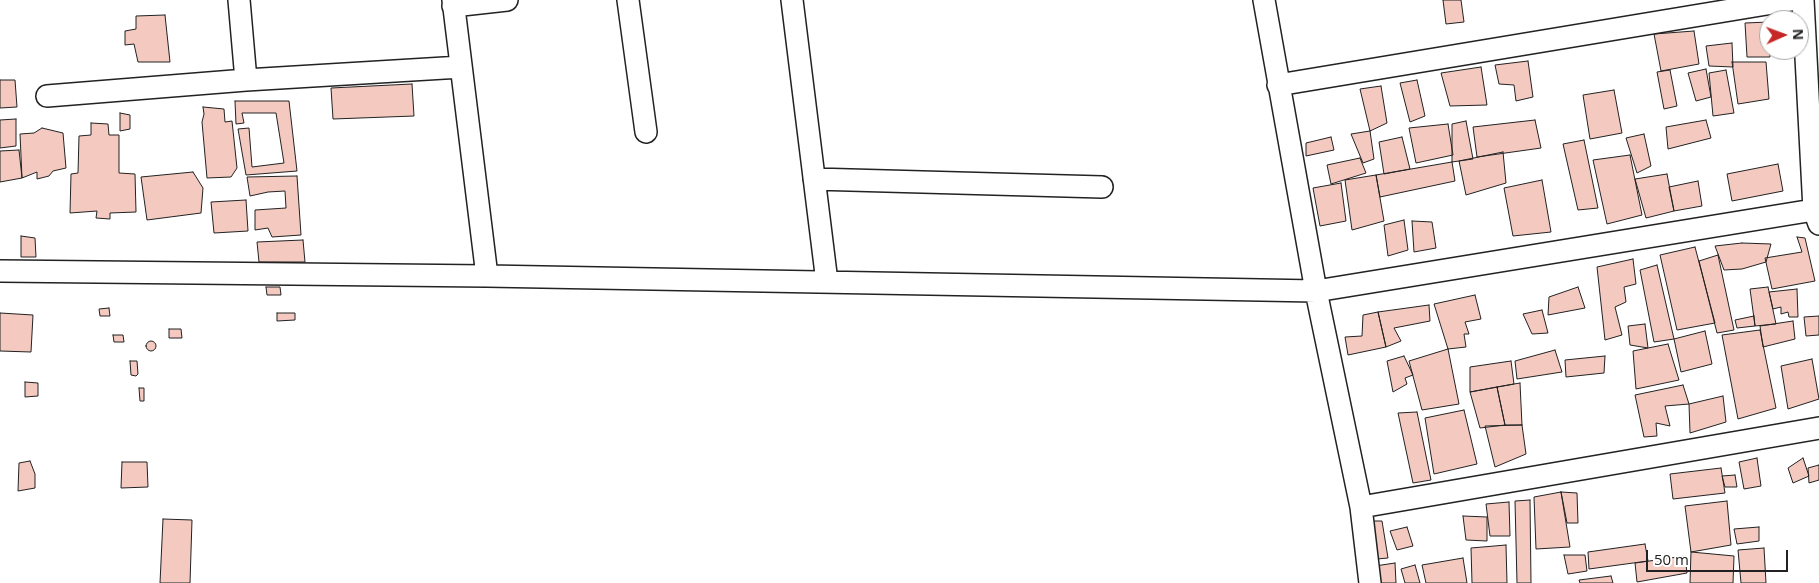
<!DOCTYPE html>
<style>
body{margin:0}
#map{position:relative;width:1819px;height:583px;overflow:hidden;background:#fff;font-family:"Open Sans",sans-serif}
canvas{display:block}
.north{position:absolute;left:1759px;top:10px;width:50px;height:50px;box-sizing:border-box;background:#fff;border:1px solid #a7a7a7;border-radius:50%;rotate:88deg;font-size:14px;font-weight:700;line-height:20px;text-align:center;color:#222}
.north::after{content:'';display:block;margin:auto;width:18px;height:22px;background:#c62828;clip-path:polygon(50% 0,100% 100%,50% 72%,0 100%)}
.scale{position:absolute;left:1646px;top:550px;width:142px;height:22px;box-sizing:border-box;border:2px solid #222;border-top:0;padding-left:6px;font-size:15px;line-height:18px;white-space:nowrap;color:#222;-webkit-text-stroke:4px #fff;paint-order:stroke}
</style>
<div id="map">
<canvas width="1819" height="583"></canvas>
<div class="north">N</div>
<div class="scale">50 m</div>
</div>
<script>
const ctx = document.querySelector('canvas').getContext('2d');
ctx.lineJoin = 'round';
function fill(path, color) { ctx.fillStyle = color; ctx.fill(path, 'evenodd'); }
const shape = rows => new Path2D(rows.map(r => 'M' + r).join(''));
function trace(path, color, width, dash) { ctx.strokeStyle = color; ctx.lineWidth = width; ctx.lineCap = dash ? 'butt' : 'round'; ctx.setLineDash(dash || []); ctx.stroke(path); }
const building = shape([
 [1443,0,1461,0,1464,22,1446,24,1443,0],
 [165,15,170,62,138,62,134,44,125,45,125,31,136,29,136,16,165,15],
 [1769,22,1770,57,1747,57,1745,23,1769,22],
 [1694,31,1699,64,1661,71,1654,34,1694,31],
 [1732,43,1733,67,1709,66,1706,46,1732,43],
 [1528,61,1533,97,1516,101,1514,85,1499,84,1495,65,1528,61],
 [1732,62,1766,62,1769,99,1738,104,1732,62],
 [1481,67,1487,105,1450,106,1441,73,1481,67],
 [1706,69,1711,97,1696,101,1688,73,1706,69],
 [1670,70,1677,106,1664,109,1657,72,1670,70],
 [1726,70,1734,113,1713,116,1709,73,1726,70],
 [0,80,15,80,17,107,0,108,0,80],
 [1417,80,1425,116,1410,122,1400,83,1417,80],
 [412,84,414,116,333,119,331,88,412,84],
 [1381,86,1387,123,1370,131,1360,89,1381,86],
 [1614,90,1622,133,1590,139,1583,95,1614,90],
 [235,101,289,101,297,171,246,175,238,129,249,128,252,167,284,163,276,113,242,113,244,123,236,124,235,101],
 [203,107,224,109,225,122,232,121,237,168,231,177,207,178,202,122,204,114,203,107],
 [120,113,130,115,130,129,120,131,120,113],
 [16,119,16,146,0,148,0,120,16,119],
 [1535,120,1541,148,1477,157,1473,127,1535,120],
 [1706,120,1711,138,1668,149,1666,127,1706,120],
 [1466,121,1473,159,1452,162,1452,124,1466,121],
 [91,123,108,124,109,135,119,135,119,173,135,174,136,212,110,213,110,219,96,218,97,211,70,213,71,174,78,173,79,136,91,135,91,123],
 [1448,124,1453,155,1416,163,1409,128,1448,124],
 [42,128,63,133,66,168,53,171,49,176,37,179,37,172,22,178,20,134,34,133,42,128],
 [1370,131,1374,159,1363,163,1351,134,1370,131],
 [1644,134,1651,166,1637,173,1626,138,1644,134],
 [1331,137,1334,150,1306,156,1306,143,1331,137],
 [1402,137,1410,169,1384,174,1379,142,1402,137],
 [1584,140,1598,208,1578,210,1563,144,1584,140],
 [19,150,22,178,0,182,0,151,19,150],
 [1503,152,1506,183,1466,195,1459,161,1503,152],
 [1630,155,1642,215,1607,224,1593,160,1630,155],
 [1360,158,1366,173,1331,184,1327,165,1360,158],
 [1452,162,1455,181,1380,197,1376,175,1452,162],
 [1778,164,1783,191,1732,201,1727,174,1778,164],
 [193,172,203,188,201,213,147,220,141,177,193,172],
 [1667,174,1674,211,1646,218,1635,179,1667,174],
 [1376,175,1384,221,1352,230,1345,180,1376,175],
 [297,176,301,235,272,237,268,228,255,230,255,210,286,208,285,191,268,192,250,196,247,177,297,176],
 [1542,180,1551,232,1513,236,1504,188,1542,180],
 [1698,181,1702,206,1674,211,1669,187,1698,181],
 [1341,183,1346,221,1320,226,1313,188,1341,183],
 [246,200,248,231,214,233,211,202,246,200],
 [1404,220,1408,250,1388,256,1384,225,1404,220],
 [1412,221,1432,222,1436,248,1414,252,1412,221],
 [21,236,35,238,36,257,21,257,21,236],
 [1797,237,1805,238,1815,281,1772,289,1765,258,1802,252,1797,237],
 [303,240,305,262,259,262,257,242,303,240],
 [1742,243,1771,244,1766,262,1742,269,1724,270,1715,246,1742,243],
 [1695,247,1715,323,1677,330,1660,255,1695,247],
 [1718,255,1734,330,1717,333,1699,261,1718,255],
 [1633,259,1636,284,1624,287,1626,302,1615,307,1622,335,1605,340,1597,267,1633,259],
 [1657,265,1674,339,1654,342,1640,270,1657,265],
 [266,287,280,287,281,295,267,295,266,287],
 [1578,287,1585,308,1548,315,1549,297,1578,287],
 [1768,287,1776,324,1755,326,1750,289,1768,287],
 [1797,289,1798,317,1789,317,1788,312,1781,314,1781,307,1773,309,1769,292,1797,289],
 [1475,295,1481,319,1465,322,1469,334,1464,334,1466,347,1448,349,1434,304,1475,295],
 [1429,305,1430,321,1394,328,1401,341,1386,347,1378,312,1429,305],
 [109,308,110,316,100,316,99,309,109,308],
 [1542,310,1548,333,1532,334,1523,314,1542,310],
 [1378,312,1386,347,1348,355,1345,337,1362,336,1363,315,1378,312],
 [0,313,33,315,31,352,0,351,0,313],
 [277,313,295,313,295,320,277,321,277,313],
 [1754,316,1755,326,1737,328,1735,320,1754,316],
 [1819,316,1819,335,1806,336,1804,317,1819,316],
 [1793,321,1795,339,1763,347,1760,326,1793,321],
 [1645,324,1648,348,1630,345,1628,326,1645,324],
 [169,329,181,329,182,338,169,338,169,329],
 [1760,330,1776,408,1738,419,1722,335,1760,330],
 [1705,331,1712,364,1681,372,1674,339,1705,331],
 [113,335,123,335,124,342,114,342,113,335],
 '146 346a5 5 0 1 1 10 0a5 5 0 1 1-10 0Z',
 [1668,344,1679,380,1636,389,1633,351,1668,344],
 [1448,349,1459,404,1422,410,1409,361,1448,349],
 [1555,350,1562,372,1517,379,1515,361,1555,350],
 [1404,356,1413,375,1405,378,1407,384,1393,392,1387,361,1404,356],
 [1605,356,1604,373,1566,377,1565,360,1605,356],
 [1812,359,1819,399,1788,409,1781,366,1812,359],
 [130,361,137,361,138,374,136,376,131,375,130,361],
 [1511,361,1514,384,1470,392,1470,367,1511,361],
 [25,382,38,383,38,396,25,397,25,382],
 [1520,383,1522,425,1505,425,1497,387,1520,383],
 [1683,385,1689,404,1665,406,1670,426,1656,423,1657,436,1644,437,1635,395,1683,385],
 [1497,387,1505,425,1480,428,1470,392,1497,387],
 [139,388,144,388,144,401,140,401,139,388],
 [1723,396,1726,422,1690,433,1689,404,1723,396],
 [1464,410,1477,464,1434,474,1425,418,1464,410],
 [1417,412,1431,480,1413,483,1398,413,1417,412],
 [1522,425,1526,454,1495,467,1485,426,1522,425],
 [1757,458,1761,486,1744,489,1739,462,1757,458],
 [1803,458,1809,476,1793,483,1788,468,1803,458],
 [30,461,35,474,35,488,18,491,19,463,30,461],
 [122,462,147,462,148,487,121,488,122,462],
 [1819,465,1819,480,1809,483,1808,468,1819,465],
 [1721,468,1725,493,1673,499,1670,474,1721,468],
 [1735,475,1737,487,1725,487,1722,476,1735,475],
 [1561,492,1577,493,1578,523,1567,523,1561,492],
 [1561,492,1570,547,1536,549,1534,497,1561,492],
 [1530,500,1531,583,1517,583,1515,501,1530,500],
 [1727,501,1731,545,1691,552,1685,506,1727,501],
 [1509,502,1510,536,1490,536,1486,504,1509,502],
 [1463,516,1487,517,1487,541,1466,540,1463,516],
 [163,519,192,520,190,583,160,583,163,519],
 [1372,521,1382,521,1388,558,1377,559,1372,521],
 [1407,527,1413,546,1397,550,1390,531,1407,527],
 [1759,527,1759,541,1737,544,1734,529,1759,527],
 [1645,544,1648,561,1589,569,1588,552,1645,544],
 [1506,545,1507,583,1472,583,1471,548,1506,545],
 [1764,548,1766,583,1741,583,1738,550,1764,548],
 [1691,552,1734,556,1733,583,1690,583,1691,552],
 [1564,555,1585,555,1587,571,1568,574,1564,555],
 [1685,556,1687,573,1637,582,1635,563,1685,556],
 [1463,558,1467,583,1426,583,1422,565,1463,558],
 [1395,563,1396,583,1378,583,1375,566,1395,563],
 [1415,565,1420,583,1405,583,1401,569,1415,565],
 [1611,576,1613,583,1580,583,1579,580,1611,576]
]);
fill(building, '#f3c9c0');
trace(building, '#222', 1);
const minor = shape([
 [239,0,246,80],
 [453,0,487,276],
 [628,0,646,132],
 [792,0,827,282],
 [1264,0,1316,291,1361,507,1370,583],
 [1803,0,1814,210,1819,224],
 [453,6,507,0],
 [1278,85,1791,0],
 [47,96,246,80,461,67],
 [814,179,1102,187],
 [0,271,487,276,1316,291,1819,209],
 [1361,507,1819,428]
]);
trace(minor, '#222', 24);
trace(minor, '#fff', 21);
</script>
